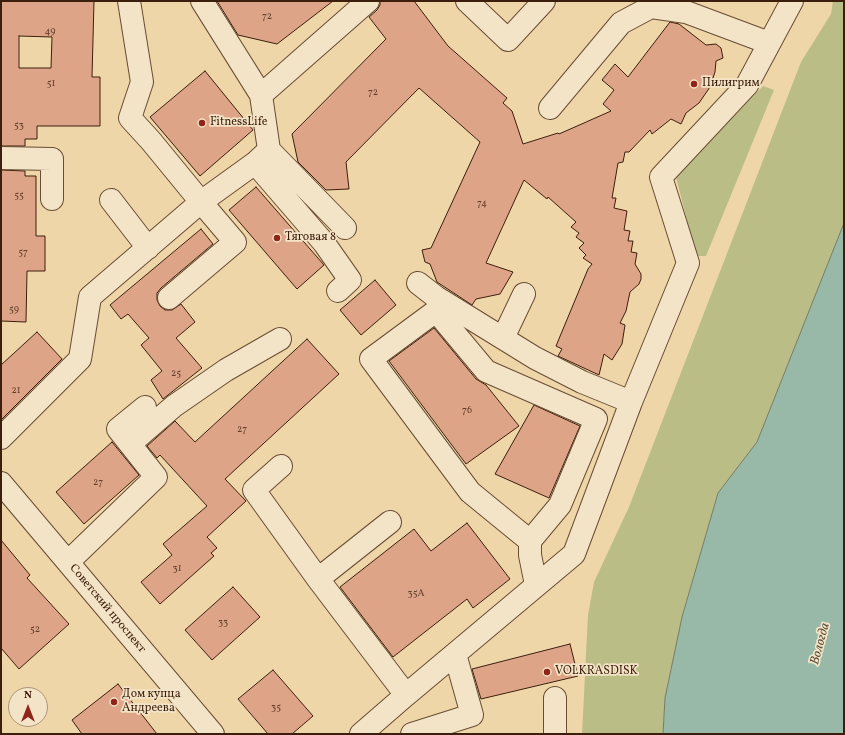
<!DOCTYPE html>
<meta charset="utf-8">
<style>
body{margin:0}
#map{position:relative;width:845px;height:735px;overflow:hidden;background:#eed6a9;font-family:Vollkorn,serif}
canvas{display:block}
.frame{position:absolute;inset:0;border:2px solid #3c1e0c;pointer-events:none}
.north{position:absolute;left:8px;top:687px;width:40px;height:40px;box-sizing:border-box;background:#f4e4c7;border:1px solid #aa957c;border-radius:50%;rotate:0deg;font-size:11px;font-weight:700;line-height:16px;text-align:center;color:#3c1e0c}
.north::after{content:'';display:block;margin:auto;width:14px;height:18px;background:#8f2418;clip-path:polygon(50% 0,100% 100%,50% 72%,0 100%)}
</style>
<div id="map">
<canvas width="845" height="735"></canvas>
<div class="frame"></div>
<div class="north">N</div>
</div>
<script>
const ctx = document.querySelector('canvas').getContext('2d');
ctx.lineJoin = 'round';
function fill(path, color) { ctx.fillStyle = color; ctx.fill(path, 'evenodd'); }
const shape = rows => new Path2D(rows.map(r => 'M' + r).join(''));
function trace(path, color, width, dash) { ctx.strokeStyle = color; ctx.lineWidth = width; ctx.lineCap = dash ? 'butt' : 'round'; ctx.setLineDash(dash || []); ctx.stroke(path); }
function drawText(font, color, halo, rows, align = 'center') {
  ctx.font = font + ' Vollkorn,serif'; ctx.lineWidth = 3.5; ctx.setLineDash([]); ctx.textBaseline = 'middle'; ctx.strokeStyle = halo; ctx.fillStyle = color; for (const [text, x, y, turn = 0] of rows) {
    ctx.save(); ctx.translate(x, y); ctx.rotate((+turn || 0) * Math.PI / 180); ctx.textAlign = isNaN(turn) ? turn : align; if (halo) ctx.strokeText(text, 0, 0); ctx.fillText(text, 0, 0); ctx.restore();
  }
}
fill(shape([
 [833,1,844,1,844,223,757,442,718,493,682,617,665,698,663,734,582,734,588,615,594,582,629,507,801,62,831,14],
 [763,86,774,90,706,256,696,256,676,177]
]), '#bbbd86');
const water = shape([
 [844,223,844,734,663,734,665,698,682,617,718,493,757,442,844,223]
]);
fill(water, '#99b9a8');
trace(water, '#747b6a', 1);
const building = shape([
 [1,1,94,1,92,77,100,77,100,126,37,126,37,139,25,139,25,146,1,146,1,1],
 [19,36,52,37,51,68,19,68,19,36],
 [217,1,333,1,277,44,238,35,217,1],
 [380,1,414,1,448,46,507,98,503,103,512,111,523,144,558,133,559,134,611,111,603,104,614,90,602,80,615,64,628,77,670,22,679,24,706,45,716,44,721,48,723,58,716,61,715,72,710,87,699,103,686,113,681,124,671,119,652,134,650,130,629,152,625,152,623,162,618,163,612,198,616,198,614,208,627,211,624,230,630,231,628,241,633,241,631,252,637,253,635,264,641,274,641,279,639,284,630,292,626,311,620,323,625,325,622,344,612,360,604,354,599,375,558,356,562,349,556,346,588,269,592,264,583,258,586,255,579,248,584,243,576,237,579,233,571,227,576,222,548,197,547,199,524,180,486,263,513,272,500,294,476,299,472,305,437,282,430,264,425,262,422,250,431,248,480,142,419,88,346,162,349,189,326,190,298,162,292,134,386,39,369,17,377,10,380,5,380,1],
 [205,71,253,130,200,176,150,117,205,71],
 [1,170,25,171,25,176,36,176,36,236,45,236,45,271,27,271,26,322,1,321,1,170],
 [256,187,324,265,297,289,229,210,256,187],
 [201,229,213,244,161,288,157,293,157,300,160,306,165,310,172,310,181,304,195,322,176,338,202,368,163,399,151,380,162,371,141,345,149,338,128,314,121,319,110,305,201,229],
 [375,280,396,305,361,335,340,310,375,280],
 [434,328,476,379,486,385,519,426,466,464,389,361,434,328],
 [37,332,62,359,1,420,1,365,37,332],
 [307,339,339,374,225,479,246,501,207,537,217,548,211,553,214,556,160,604,141,582,172,555,163,544,207,506,160,455,157,458,147,446,175,421,195,442,307,339],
 [534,405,580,426,549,498,495,474,534,405],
 [112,442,139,475,84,524,56,492,112,442],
 [467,523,510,579,473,608,467,599,393,657,340,587,414,529,431,551,467,523],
 [1,540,30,575,27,578,69,624,19,669,1,648,1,540],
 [233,587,260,617,212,660,185,630,233,587],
 [570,644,578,676,481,699,472,669,570,644],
 [273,670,313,716,292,734,268,734,238,699,273,670],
 [118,684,157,734,82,734,72,720,118,684]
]);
fill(building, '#dea488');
trace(building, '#3c1e0c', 1);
const minor = shape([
 [202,1,261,95,368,1],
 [467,1,508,40,544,1],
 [261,95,269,150,345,228],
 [550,108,621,23,651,7,686,12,769,43],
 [269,150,255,163,324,243,350,280,338,291],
 [1,158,52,159,52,199],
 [111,200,148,248],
 [169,298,235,242,201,202,255,163],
 [503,338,524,294],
 [631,402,688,263,661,177,747,85,792,1],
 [1,438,80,359,90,297,201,202,151,141,130,118,142,82,129,1],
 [130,444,174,406,226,370,280,339],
 [281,466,254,490,318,579,406,695,361,734],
 [1,483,213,734],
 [530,541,470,492,371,359,436,311,486,371,596,419,560,505,530,541,530,555,536,585],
 [68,562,156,477,118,429,145,407],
 [318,579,390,522],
 [406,695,574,554,631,402,582,382,535,358,436,297,418,283],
 [412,734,472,715,455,654],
 [555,734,555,698]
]);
trace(minor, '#684c33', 24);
trace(minor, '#f4e4c7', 22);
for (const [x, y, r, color] of [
 [694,84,4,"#8f2418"],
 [202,123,4,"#8f2418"],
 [277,238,4,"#8f2418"],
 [547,672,4,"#8f2418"],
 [114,702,4,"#8f2418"]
]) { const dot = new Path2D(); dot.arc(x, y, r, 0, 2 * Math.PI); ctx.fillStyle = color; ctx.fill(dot); trace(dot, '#f4e4c7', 1.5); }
drawText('10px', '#64402b', null, [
 ["72",267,17],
 ["49",50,32],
 ["51",51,84],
 ["72",373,93],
 ["53",19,126],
 ["55",19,196],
 ["74",482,204],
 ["57",23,253],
 ["59",14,310],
 ["25",176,374],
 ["21",16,391],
 ["76",467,411],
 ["27",242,430],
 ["27",98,483],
 ["31",177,569],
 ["35А",416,594],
 ["33",223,623],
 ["52",35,630],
 ["35",276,708]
]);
drawText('12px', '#3c1e0c', '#f4e4c7', [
 ["Пилигрим",702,84],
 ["FitnessLife",210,123],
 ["Тяговая 8",285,238],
 ["VOLKRASDISK",555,672],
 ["Дом купца",122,695],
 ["Андреева",122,709]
], 'left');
drawText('12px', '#3c1e0c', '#f4e4c7', [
 ["Советский проспект",107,609,50]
]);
drawText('italic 13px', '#584c3b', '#f4e4c7', [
 ["Вологда",821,644,-75]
]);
</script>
